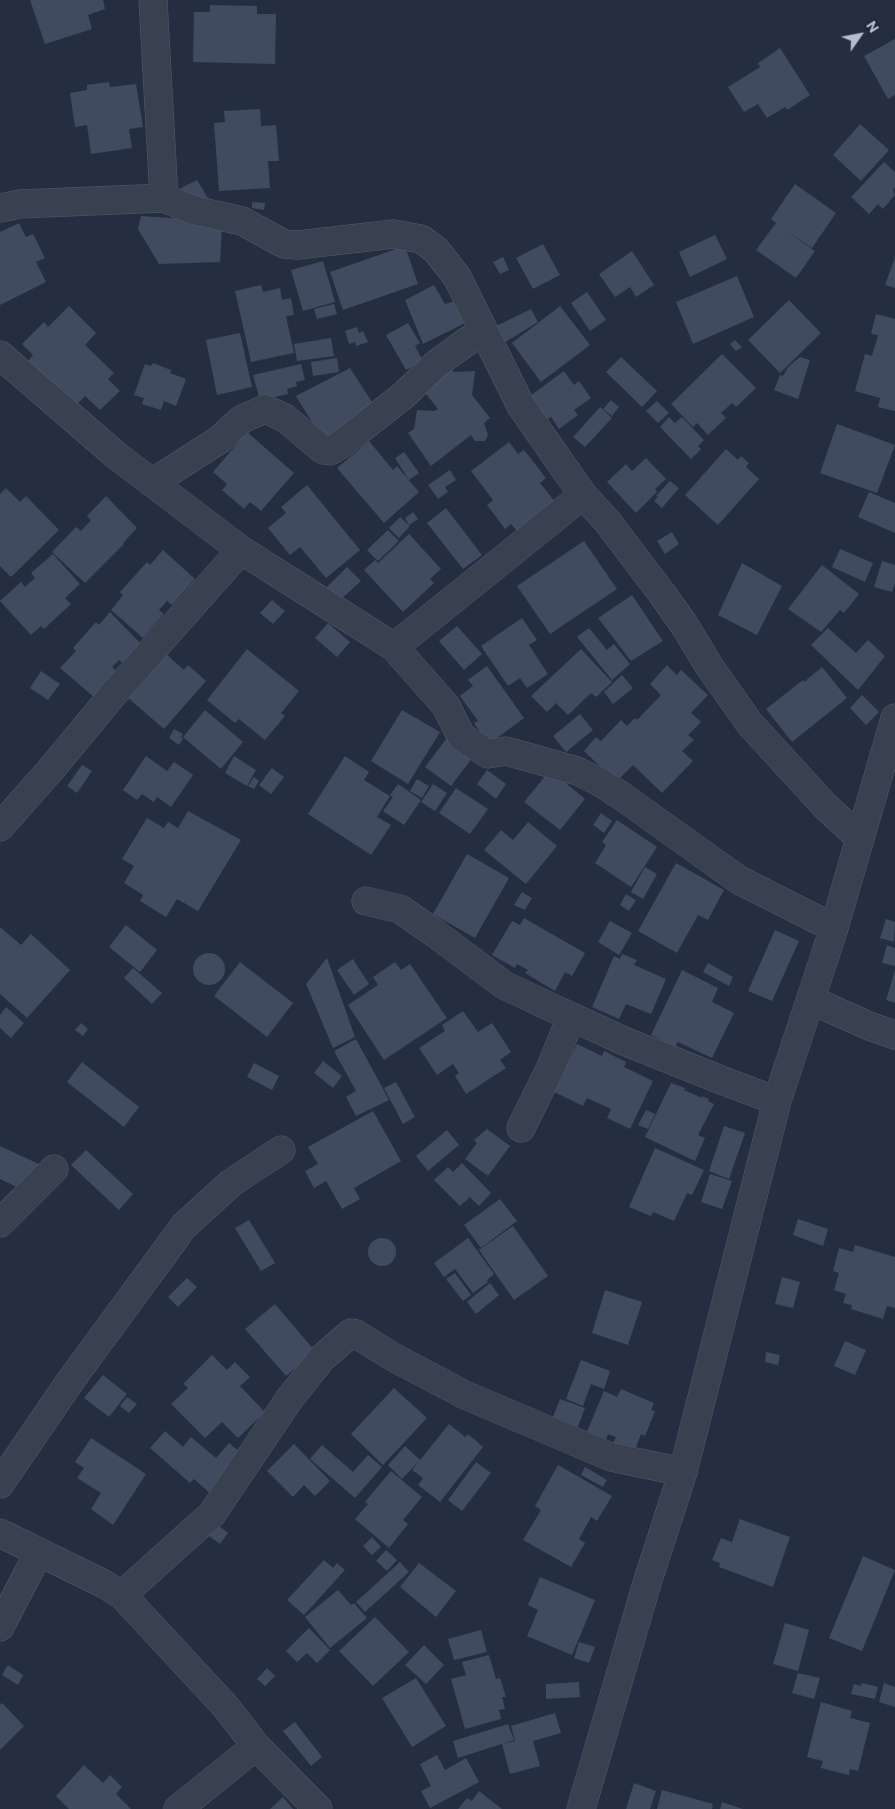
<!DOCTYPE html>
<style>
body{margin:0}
#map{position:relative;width:895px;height:1809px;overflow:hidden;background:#242e40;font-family:Commissioner,sans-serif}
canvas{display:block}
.north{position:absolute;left:835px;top:10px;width:50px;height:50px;-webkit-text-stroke:4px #1d2635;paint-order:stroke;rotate:57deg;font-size:14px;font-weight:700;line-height:20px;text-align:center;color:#b5bcca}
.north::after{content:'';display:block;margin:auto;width:18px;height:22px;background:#b5bcca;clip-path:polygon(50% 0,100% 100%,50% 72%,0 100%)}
</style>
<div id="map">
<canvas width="895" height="1809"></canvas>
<div class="north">N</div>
</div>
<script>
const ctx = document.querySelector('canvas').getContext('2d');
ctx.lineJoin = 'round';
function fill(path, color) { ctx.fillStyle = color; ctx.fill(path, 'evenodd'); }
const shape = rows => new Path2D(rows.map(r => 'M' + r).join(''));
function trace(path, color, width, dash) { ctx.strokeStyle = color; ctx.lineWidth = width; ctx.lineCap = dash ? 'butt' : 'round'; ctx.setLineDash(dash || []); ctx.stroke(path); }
fill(shape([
 [30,0,103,0,105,9,88,15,92,29,45,44],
 [210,5,257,6,257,14,276,14,275,64,193,62,194,12,210,12],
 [895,39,895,95,888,99,864,56],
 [780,48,810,95,787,110,785,107,767,118,758,104,744,112,728,87,760,67,758,63],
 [109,82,110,87,136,84,143,127,129,129,132,148,91,154,87,125,75,127,70,93,87,90,87,85],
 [260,109,261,126,276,125,279,161,268,161,270,188,219,191,214,123,225,122,224,111],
 [860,124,889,150,861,181,833,155],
 [884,162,895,172,895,187,893,190,895,195,883,209,878,204,869,214,851,197],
 [197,180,212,205,190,205,181,188],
 [795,184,836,213,812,248,782,228,815,251,796,278,756,250,776,223,771,219],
 [252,202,265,203,264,210,252,208],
 [141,216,214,221,222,228,220,262,159,264,138,229],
 [19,223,26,237,33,234,45,258,36,262,46,282,0,305,0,232],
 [715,235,727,259,690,277,679,252],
 [543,244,560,275,533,289,516,258],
 [405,246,418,284,343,310,330,272],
 [632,251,654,285,636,297,630,287,615,297,599,274],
 [503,257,509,270,500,274,493,262],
 [895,257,895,288,885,285],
 [323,261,335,302,303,311,291,270],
 [737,276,754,317,693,344,676,302],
 [261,285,263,292,280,288,282,300,291,298,294,315,286,316,294,353,251,362,235,291],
 [434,285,445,304,464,298,471,320,423,344,405,300],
 [587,292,606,320,590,331,571,303],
 [789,300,821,333,780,373,748,340],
 [334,304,337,314,317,319,314,309],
 [69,306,96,333,85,345,114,373,108,379,120,391,100,410,85,396,74,407,28,361,33,355,22,344,44,322,48,327],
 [560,306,590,345,541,382,512,343],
 [531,309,538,322,497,347,488,330],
 [876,314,895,319,895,411,878,407,880,398,855,391,865,354,872,356,878,335,871,334],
 [408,323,420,343,415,346,423,361,406,370,386,335],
 [357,327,359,333,363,331,368,342,356,346,355,342,349,344,345,331],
 [240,333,252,387,217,395,206,340],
 [331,338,334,356,297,361,294,344],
 [735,340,742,347,736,351,730,344],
 [722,354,756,388,736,407,732,403,721,413,726,418,708,435,697,423,693,427,671,404],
 [621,357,657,391,642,407,606,372],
 [800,357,810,360,798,399,774,390,780,375,783,376,789,366],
 [337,358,339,372,313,376,311,362],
 [153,363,171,370,170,373,186,379,176,406,164,401,161,410,142,404,144,398,134,395,145,364,151,366],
 [301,364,305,380,296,382,297,386,287,389,288,394,260,400,253,375],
 [446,364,454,372,475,371,472,395,490,418,484,423,488,435,485,441,475,441,471,435,431,466,408,433,414,429,417,410,434,411,438,409,418,384],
 [350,368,374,405,346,423,349,428,325,443,296,396],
 [564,371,574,385,579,381,591,398,574,410,578,415,559,429,551,417,547,419,530,396],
 [611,400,619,407,612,416,603,409],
 [657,401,669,413,658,423,646,411],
 [600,407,612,418,585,447,573,437],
 [669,417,675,423,682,417,704,440,698,446,701,449,691,459,660,427],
 [837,424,895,445,877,493,820,473],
 [247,432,294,473,261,511,250,502,244,509,222,490,227,484,213,472],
 [369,441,393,470,397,466,419,492,384,523,337,468],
 [509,442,518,454,524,450,546,478,540,483,560,508,522,537,511,524,505,529,487,505,493,500,471,471],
 [726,449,738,460,741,456,749,463,746,467,759,479,718,525,685,495],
 [404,452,419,473,409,480,395,458],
 [646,458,666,479,655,489,657,492,636,513,607,482,626,464,632,471],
 [450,470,456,480,445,487,448,492,438,499,428,485],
 [670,481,679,488,662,508,654,501,658,497,656,496],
 [307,485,360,550,326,578,300,547,290,555,268,528,286,513,281,507],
 [6,488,20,502,26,496,59,530,11,577,0,566,0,494],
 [869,492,895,503,895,533,858,517],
 [106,496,137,528,123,543,124,544,85,583,52,552,76,527,81,531,91,520,87,516],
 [446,508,482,555,463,569,427,523],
 [413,512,418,519,409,525,405,518],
 [400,517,410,526,399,538,389,528],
 [388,530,399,541,378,561,367,550],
 [672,532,679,544,665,554,657,541],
 [409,534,441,569,430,579,434,583,403,612,364,570,375,560,378,563],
 [584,541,617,589,550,634,517,586],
 [840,549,873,563,865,582,832,567],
 [163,550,195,579,172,605,167,601,159,610,164,614,143,638,111,610,123,595,120,592,147,562,150,565],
 [53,554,80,584,65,598,71,604,44,629,41,626,31,635,0,601,21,582,25,587,35,578,31,573],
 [882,561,895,565,895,583,892,592,874,587],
 [742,563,782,586,757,635,718,615],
 [822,565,859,594,844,613,840,610,821,632,788,609],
 [347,567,361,581,338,602,324,590],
 [632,595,663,641,631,661,598,618],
 [272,600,285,611,273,624,260,613],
 [110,612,144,647,126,666,119,660,112,667,119,673,95,698,60,668,76,651,73,648,96,622,99,625],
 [522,618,537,640,529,645,548,674,527,688,520,678,508,686,481,646],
 [328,623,350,642,337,657,315,638],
 [457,626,482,654,464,670,439,641],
 [589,628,607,650,614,644,630,664,612,680,577,637],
 [828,628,856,653,868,640,885,656,858,690,811,645],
 [247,649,299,691,281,713,285,716,265,740,239,719,235,723,207,700],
 [581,649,612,682,596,697,591,693,568,715,556,703,547,712,531,696],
 [165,653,184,670,188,665,206,681,164,729,127,697],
 [667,665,677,675,681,670,708,695,691,713,701,722,688,735,694,740,682,751,693,761,662,793,633,765,616,782,584,751,596,737,601,741,621,720,627,726,635,718,637,720,661,695,650,684],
 [487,666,524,718,489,744,474,723,478,721,460,696,473,686,468,680],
 [822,667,847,698,792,742,766,709,803,680,804,682],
 [41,671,60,684,48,700,30,688],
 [622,675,633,688,613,704,604,692],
 [862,695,879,712,866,725,850,708],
 [205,710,243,742,221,769,183,737],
 [402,710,440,732,408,784,371,761],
 [580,714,593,730,566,752,553,736],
 [174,729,183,734,181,737,183,739,179,745,169,738],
 [447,738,473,757,451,786,425,767],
 [146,756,167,771,174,762,193,775,171,807,157,797,154,802,142,794,137,800,123,790],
 [234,756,256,770,247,786,225,773],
 [345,756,369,772,364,780,390,796,377,817,391,825,371,855,308,814],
 [82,765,92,771,77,793,67,786],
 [272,768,284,777,271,794,259,785],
 [487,770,506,784,496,799,477,784],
 [550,770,585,799,560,830,524,802],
 [254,777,259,781,254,789,248,786],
 [417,779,429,786,422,798,410,791],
 [398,784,421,800,404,825,383,811,393,797,390,795],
 [433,784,447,793,435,811,421,802],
 [456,788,488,809,470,834,439,813],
 [188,811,241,840,198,911,177,899,166,917,140,901,143,895,124,883,134,866,122,859,147,818,164,828,168,822,178,828],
 [601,813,612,821,604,833,593,825],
 [617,820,657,847,631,887,595,863,606,845,602,842],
 [528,822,557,846,526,884,484,850,501,830,513,840],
 [467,854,509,878,475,938,433,914],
 [676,863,724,890,708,920,698,915,677,953,638,931],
 [645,867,657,874,643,899,631,892],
 [522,892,532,898,525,910,514,905],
 [626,894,636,900,629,911,620,905],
 [524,918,585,953,572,976,565,972,555,991,525,973,528,970,517,964,515,968,492,955,512,921,520,925],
 [886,919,895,922,894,942,880,938],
 [610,921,632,933,619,955,598,942],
 [126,925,157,950,140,972,109,947],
 [0,927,21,945,31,934,70,970,27,1018,0,994],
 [775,930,799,941,772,1001,748,991],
 [887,945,895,948,895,966,882,963],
 '193 969a16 16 0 1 1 32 0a16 16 0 1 1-32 0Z',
 [622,954,637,960,634,965,666,979,651,1014,626,1004,619,1019,592,1007,614,956,620,959],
 [327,958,355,1037,333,1048,306,984],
 [353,959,369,984,354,995,337,970],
 [240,962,293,1003,267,1037,214,996],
 [395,962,401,970,410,964,447,1018,384,1060,348,1005,378,985,373,977],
 [708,963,733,977,729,986,703,972],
 [133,968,162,993,152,1004,124,978],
 [682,970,718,988,712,1002,734,1013,712,1058,678,1042,675,1047,651,1035],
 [895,970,895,1003,886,1000],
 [6,1007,24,1023,11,1038,0,1028,0,1015],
 [463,1011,478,1032,492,1023,511,1052,500,1060,506,1068,466,1094,455,1076,459,1073,453,1064,437,1075,419,1048,445,1031,442,1025],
 [81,1023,88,1029,83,1036,75,1030],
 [356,1039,389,1100,356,1116,346,1097,356,1091,334,1051],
 [577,1044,602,1056,604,1051,626,1062,624,1067,653,1081,630,1129,607,1118,611,1109,587,1098,583,1106,554,1092],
 [323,1061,342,1076,333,1088,314,1073],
 [82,1062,139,1107,124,1127,67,1082],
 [254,1063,279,1076,272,1090,247,1077],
 [396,1082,415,1117,403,1124,384,1088],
 [671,1083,685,1088,684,1090,702,1098,702,1096,709,1099,708,1101,714,1104,698,1135,705,1138,695,1161,645,1137],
 [646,1110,655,1114,648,1129,638,1125],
 [373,1111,401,1161,354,1188,360,1199,342,1209,326,1181,314,1188,305,1171,318,1164,308,1147],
 [724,1126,745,1133,729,1179,709,1171],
 [487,1129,510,1146,488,1176,465,1159,477,1143,474,1140],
 [447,1130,459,1145,428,1171,416,1156],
 [0,1146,43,1166,23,1190,0,1179],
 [655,1148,704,1170,692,1195,687,1193,674,1221,653,1212,651,1216,629,1207],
 [86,1150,133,1194,119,1210,71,1165],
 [462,1163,491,1193,479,1206,470,1197,460,1206,434,1180,448,1167,453,1172],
 [710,1174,732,1181,722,1209,701,1202],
 [500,1199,517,1221,481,1248,464,1225],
 [798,1219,828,1229,823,1246,793,1235],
 [249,1220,275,1263,261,1271,235,1228],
 [513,1226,548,1276,514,1300,479,1250],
 [468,1238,494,1274,487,1280,488,1282,473,1293,455,1269,444,1277,434,1263],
 '368 1252a14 14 0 1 1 28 0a14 14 0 1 1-28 0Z',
 [855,1245,895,1257,895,1308,887,1306,883,1319,851,1309,852,1305,843,1303,846,1294,834,1290,839,1273,833,1271,839,1248,853,1252],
 [455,1273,471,1295,463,1301,446,1279],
 [782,1277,800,1282,793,1308,775,1304],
 [187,1278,197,1287,178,1307,168,1297],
 [490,1283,499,1295,476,1314,467,1302],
 [605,1290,642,1302,628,1345,592,1333],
 [275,1304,315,1351,286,1376,245,1329],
 [845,1341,866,1350,855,1375,834,1366],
 [766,1352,780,1355,778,1365,765,1362],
 [212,1355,227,1370,235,1362,250,1377,240,1386,265,1412,238,1438,222,1422,205,1438,171,1404,188,1388,183,1384],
 [581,1360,610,1371,604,1389,591,1384,583,1406,566,1399],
 [103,1375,127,1394,109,1417,84,1398],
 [394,1388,427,1418,383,1465,351,1434],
 [621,1389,654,1403,651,1410,655,1411,645,1436,641,1434,634,1452,613,1443,616,1437,608,1434,605,1442,586,1434,604,1391,617,1397],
 [127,1397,137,1404,129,1413,120,1406],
 [560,1399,585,1408,576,1432,551,1422],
 [449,1424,465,1437,468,1434,483,1447,440,1502,418,1485,423,1478,412,1470],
 [165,1431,183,1447,191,1437,216,1458,229,1443,246,1457,213,1496,194,1479,190,1483,150,1448],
 [91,1438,146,1474,113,1525,91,1509,101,1493,77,1478,84,1468,75,1462],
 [294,1444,330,1481,315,1496,304,1485,293,1497,267,1471],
 [322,1445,353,1472,368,1455,382,1467,355,1498,310,1459],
 [405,1446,420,1460,402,1479,388,1465],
 [476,1462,491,1473,462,1511,448,1500],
 [558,1465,612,1496,597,1521,591,1517,579,1539,585,1543,571,1567,523,1540,541,1510,535,1506],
 [585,1467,607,1480,603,1487,581,1475],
 [391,1471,422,1497,403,1520,408,1524,389,1548,355,1519,368,1504,365,1502],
 [740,1519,790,1537,773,1587,719,1567,720,1563,712,1560,721,1538,732,1542],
 [215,1523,228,1533,220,1544,206,1534],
 [372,1537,381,1547,372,1555,363,1546],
 [386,1550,397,1560,387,1571,376,1561],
 [863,1556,895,1570,862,1651,829,1638],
 [324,1560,333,1568,337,1563,345,1570,304,1615,287,1600],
 [400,1562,409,1572,365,1612,356,1602],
 [419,1563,456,1591,436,1617,400,1587],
 [540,1577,595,1600,572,1655,527,1636,538,1610,528,1605],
 [338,1590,351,1605,354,1603,367,1618,330,1648,305,1617],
 [375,1617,409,1652,373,1686,339,1651],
 [785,1623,809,1630,798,1671,773,1664],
 [309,1628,330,1650,317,1663,307,1653,297,1662,286,1651],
 [481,1630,487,1652,454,1660,448,1639],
 [579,1642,595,1647,589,1663,574,1658],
 [424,1645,444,1665,426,1684,405,1665],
 [489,1655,496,1679,500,1678,506,1697,502,1697,505,1709,499,1710,501,1719,465,1729,451,1679,466,1675,462,1662],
 [8,1665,23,1675,18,1685,2,1675],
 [267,1668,275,1676,265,1686,257,1679],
 [798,1673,820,1678,814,1699,792,1693],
 [416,1678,446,1726,412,1747,382,1698],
 [579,1682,580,1697,546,1699,546,1684],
 [862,1683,878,1687,875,1699,851,1694,854,1684,861,1686],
 [884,1683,895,1687,895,1707,879,1702],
 [821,1702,852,1711,850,1718,870,1723,858,1771,850,1769,849,1775,821,1768,823,1761,807,1757],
 [2,1703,24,1726,0,1750,0,1705],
 [555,1713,561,1733,533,1741,540,1766,510,1774,502,1744,515,1741,511,1726],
 [295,1722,322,1757,311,1766,283,1731],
 [508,1724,514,1740,458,1758,453,1741],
 [437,1755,445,1770,466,1758,479,1782,430,1808,421,1791,431,1786,420,1764],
 [84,1765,103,1783,110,1775,122,1787,116,1794,131,1809,69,1809,56,1796],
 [634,1783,656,1791,650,1809,626,1809],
 [662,1790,713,1804,712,1809,657,1809],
 [479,1791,502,1809,458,1809,467,1798,472,1801],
 [283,1797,293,1809,270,1809],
 [722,1802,743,1809,720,1809]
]), '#404b60');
const minor = shape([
 [153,0,164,198],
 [0,208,20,204,164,198,193,210,242,221,284,244,298,245,394,234,421,239,436,250,457,277,521,406,583,495,607,521,663,595,685,626,709,666,750,724,826,807,860,838],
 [0,355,117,456,241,550,394,647,446,706,461,736,488,754,506,751,577,771,598,781,620,795,739,880,834,928],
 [152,483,219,440,242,419,265,409,285,418,323,450,330,451,340,445,404,395,436,364,483,330],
 [394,647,583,495],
 [0,827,53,767,110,698,241,550],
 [366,901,400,909,436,934,504,985,546,1005,624,1041,721,1080,777,1101],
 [811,1000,869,1026,895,1035],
 [521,1128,551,1067,571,1017],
 [0,1223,54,1169],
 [0,1484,71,1380,184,1226,231,1183,281,1150],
 [0,1533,104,1584,122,1595,226,1707,256,1746,318,1809],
 [122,1595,212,1514,290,1398,322,1358,351,1333,356,1334,393,1357,465,1395,611,1457,683,1472],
 [0,1627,39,1552],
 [178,1809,256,1746],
 [581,1809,647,1583,683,1472,777,1101,834,928,895,718]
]);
trace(minor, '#535c6a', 29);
trace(minor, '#394150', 28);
</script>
